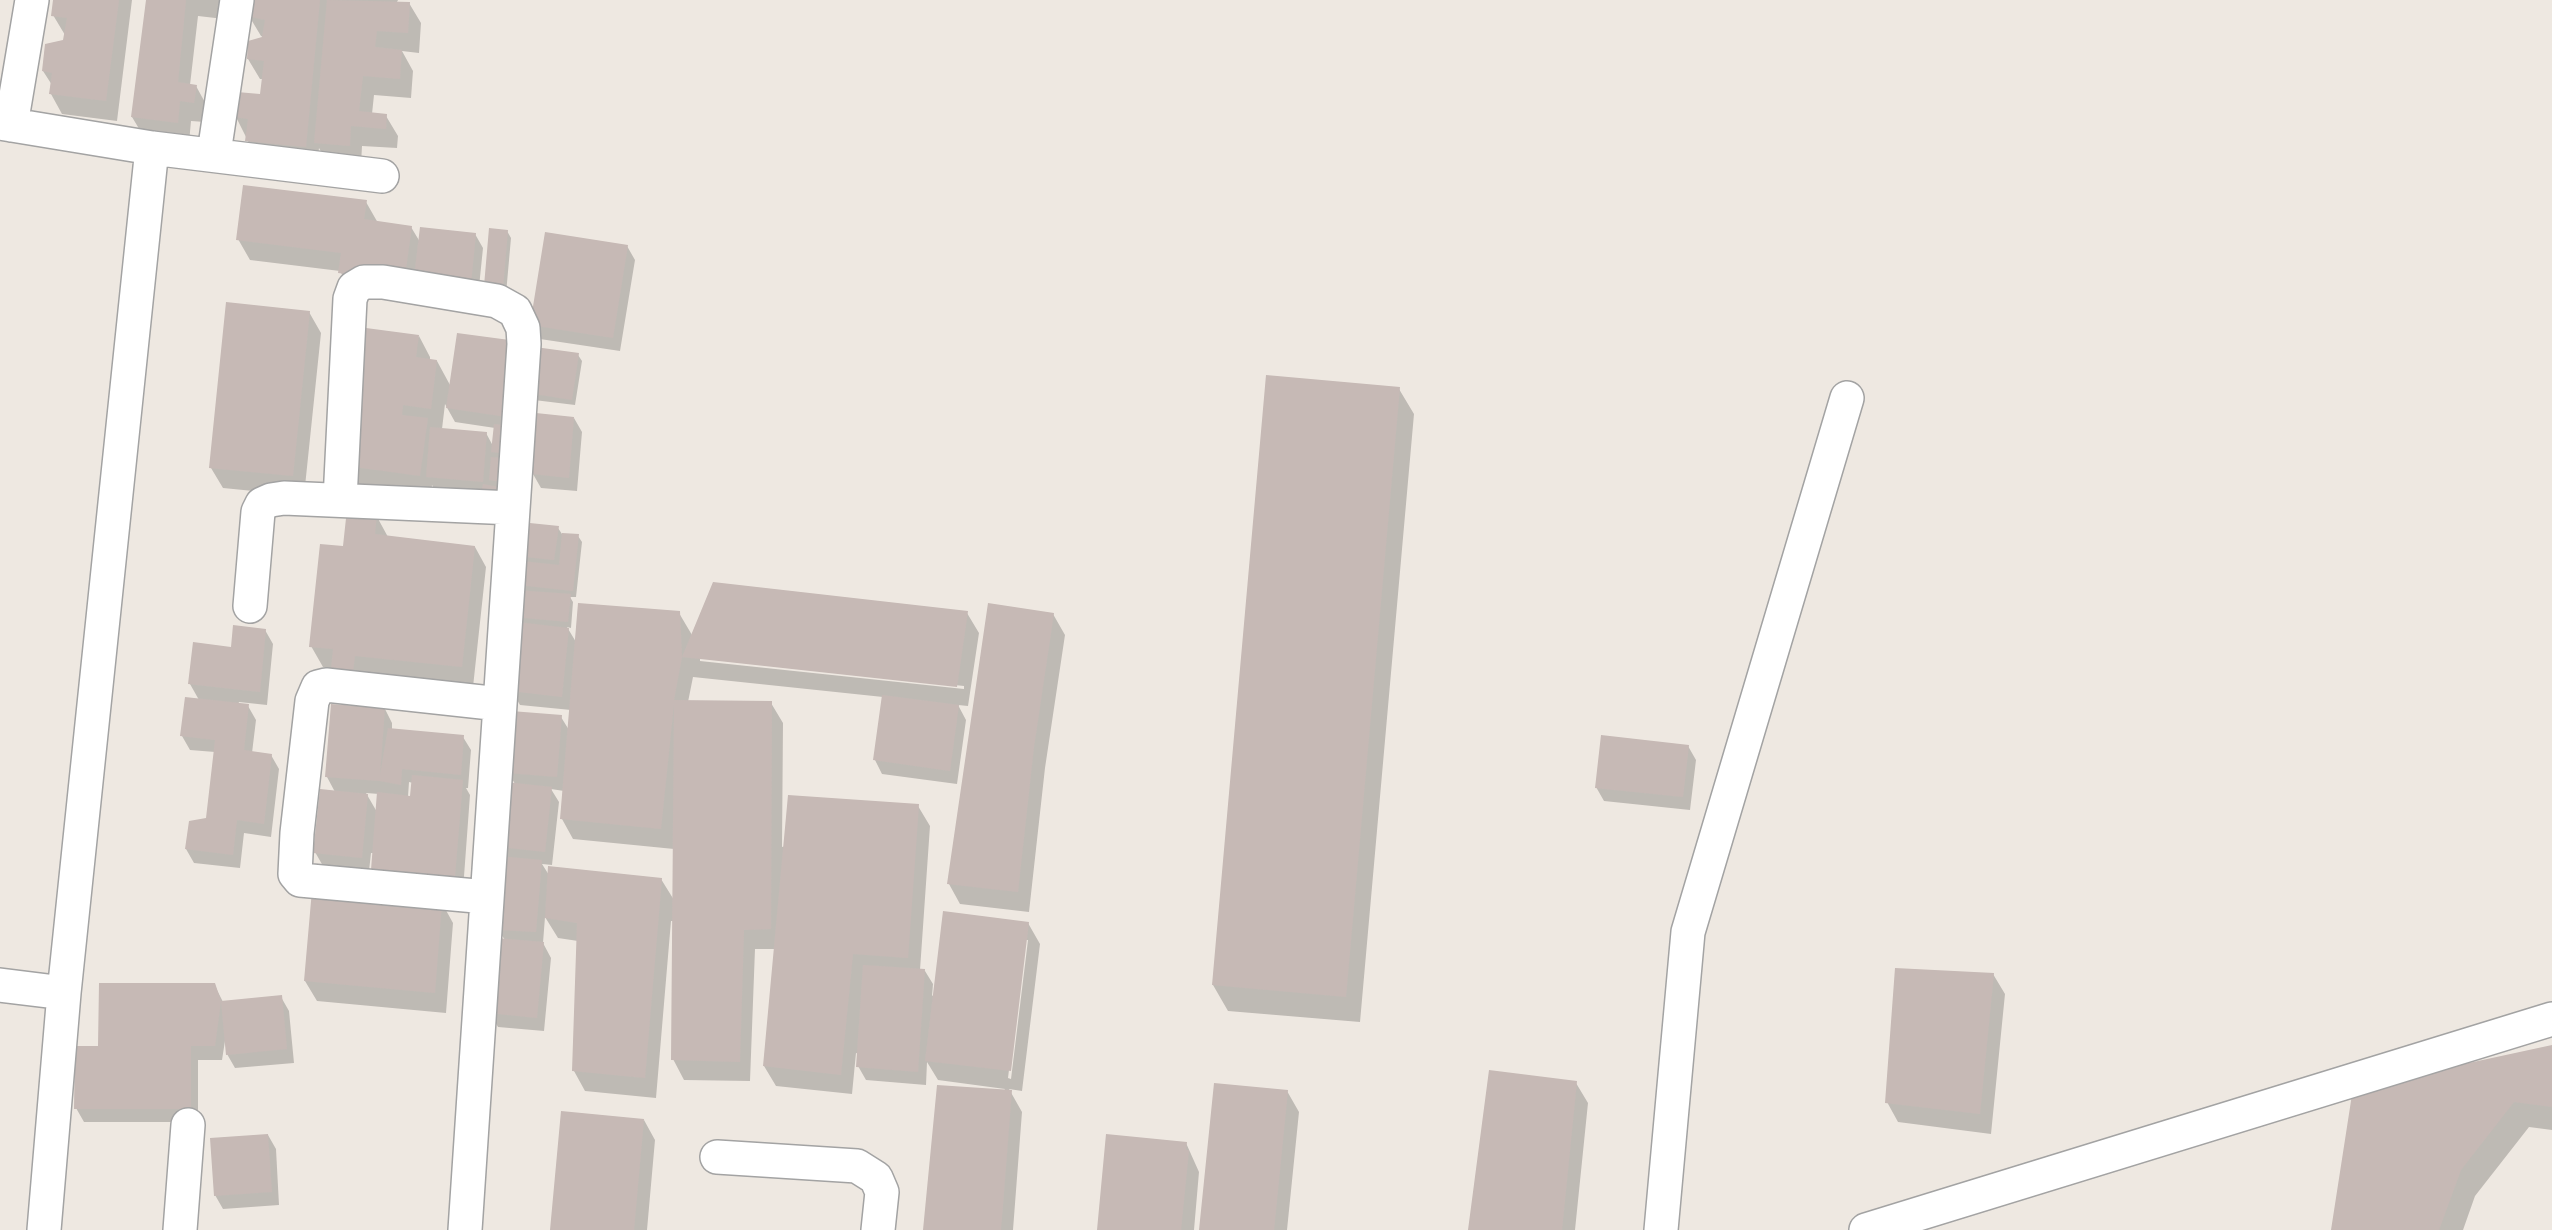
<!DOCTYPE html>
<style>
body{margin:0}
canvas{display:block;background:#eee8e1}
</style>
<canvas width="2552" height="1230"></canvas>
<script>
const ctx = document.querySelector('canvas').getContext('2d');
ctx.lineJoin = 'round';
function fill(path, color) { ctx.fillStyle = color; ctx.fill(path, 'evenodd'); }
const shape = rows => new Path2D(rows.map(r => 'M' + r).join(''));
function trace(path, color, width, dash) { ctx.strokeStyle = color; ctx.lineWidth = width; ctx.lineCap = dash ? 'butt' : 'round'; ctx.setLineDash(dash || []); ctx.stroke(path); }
fill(shape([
 [55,0,132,0,117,121,62,114,51,94,52,85,43,71,65,42,65,35,53,15],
 [147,0,227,0,224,19,198,16,190,85,196,86,207,106,205,122,191,121,189,143,144,137,132,117],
 [252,0,398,0,397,2,409,3,421,23,419,53,402,51,413,71,411,98,374,95,372,114,386,116,398,136,397,148,362,146,361,165,327,162,319,148,317,167,258,161,236,117,262,96,264,79,260,79,248,59,265,38,261,36,249,16],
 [366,202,378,223,411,227,420,242,475,234,483,248,478,297,352,292,340,271,250,260,238,239],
 [507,231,511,238,506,294,490,293],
 [627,246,635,260,620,351,540,339,532,325],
 [309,312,321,333,304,496,223,488,211,468],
 [419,336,430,357,430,360,437,361,450,385,516,343,510,508,435,490,432,485,431,495,360,486,348,465],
 [445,404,455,422,495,428,493,446,486,433,442,429],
 [578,355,582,361,575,405,534,400,530,393],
 [1399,389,1414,414,1360,1022,1228,1011,1213,985],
 [574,418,582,432,577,491,541,488,533,474],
 [376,515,388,537,475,547,486,567,473,687,366,676,323,667,311,646,344,548],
 [558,528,562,534,578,536,582,542,576,597,570,597,573,602,571,628,567,627,576,642,679,613,692,635,967,613,979,633,968,706,958,705,966,720,957,784,882,774,875,760,883,697,693,677,688,702,771,703,783,723,782,847,918,806,930,826,920,970,925,971,933,984,932,996,1028,923,1040,944,1022,1091,1009,1089,1022,1112,1013,1230,924,1230,1005,1089,938,1080,927,1062,926,1085,866,1080,858,1066,859,1054,856,1053,852,1094,776,1086,764,1066,775,949,755,949,750,1081,684,1080,673,1059,674,921,671,921,656,1098,585,1091,574,1071,578,941,558,938,545,917,543,943,551,958,544,1031,498,1027,490,1013,505,940,498,930,501,847,515,784,508,772,561,717,569,730,571,710,520,705,512,691,521,562],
 [700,658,964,686,964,689,700,661],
 [551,789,564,791,562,819,573,839,674,849,674,900,661,879,549,875,542,864,552,865,559,802],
 [1025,940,1028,940,1011,1079,1008,1078],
 [1053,614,1065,635,1045,768,1029,912,960,904,949,884],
 [265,630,273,644,267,705,239,702,238,705,248,706,256,720,252,753,271,755,279,769,271,837,244,833,240,868,194,863,186,849,207,819,215,752,190,750,182,736,199,700,190,684,233,648],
 [385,709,392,723,392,730,463,737,471,750,468,788,466,788,470,795,463,890,380,883,372,869,374,853,371,853,369,871,323,866,315,852,335,792,327,777],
 [409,782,413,783,411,797,408,797],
 [366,793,379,794,377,812],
 [1688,746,1696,760,1690,810,1604,801,1596,787],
 [442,903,453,923,446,1013,317,1001,305,981],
 [1993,974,2005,994,1991,1134,1898,1122,1887,1102],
 [214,984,223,1002,281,997,289,1011,294,1063,235,1068,227,1054,225,1041,222,1060,198,1060,198,1122,84,1122,76,1108,100,1047],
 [2552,1046,2552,1130,2529,1127,2475,1196,2463,1230,2332,1230],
 [1576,1083,1588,1103,1575,1230,1470,1230],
 [1287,1091,1299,1112,1287,1230,1201,1230],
 [644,1120,655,1140,647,1230,551,1230],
 [268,1135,276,1149,279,1205,223,1209,215,1195],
 [1186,1143,1199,1172,1194,1230,1099,1230]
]), '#0003');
fill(shape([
 [53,0,119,0,106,101,49,94,52,73,42,71,45,44,63,40,67,18,51,16],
 [146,0,186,0,178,82,197,85,194,103,180,101,178,123,131,117],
 [250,0,320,0,306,147,245,141,248,119,234,117,237,92,260,94,264,61,247,59,248,41,262,37,265,20,247,16],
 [327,0,410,2,408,33,377,31,375,47,402,50,400,79,363,76,359,111,387,114,386,129,351,126,350,146,314,143],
 [243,185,367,200,364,219,412,226,406,269,370,277,338,273,341,253,236,240],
 [420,227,476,233,471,284,414,277],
 [489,228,508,230,503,288,484,286],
 [545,232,628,245,613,338,530,325],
 [226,302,310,311,293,476,209,468],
 [366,328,419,335,416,357,437,360,431,409,403,405,402,415,428,418,420,476,347,466],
 [457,333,517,341,507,417,446,408],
 [535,347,579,353,572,400,528,393],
 [1266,375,1400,387,1346,997,1212,985],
 [536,413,574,417,569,478,532,474],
 [494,424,513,426,510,454,491,452],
 [430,427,487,432,483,482,426,477],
 [491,457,512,459,509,483,489,480],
 [483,484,509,489,480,497],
 [347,509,377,513,375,534,475,546,462,667,355,656,352,680,330,678,333,649,309,647,320,544,343,546],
 [520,522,559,526,554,560,516,556],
 [562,533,579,534,573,591,518,585,521,561,559,565],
 [713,582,968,611,957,687,682,657,674,700,772,701,771,929,744,930,740,1062,671,1060,674,704,661,829,560,819,578,603,680,611,682,657],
 [516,590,571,594,568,622,514,617],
 [988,603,1054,613,1034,747,1018,892,947,884],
 [518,622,569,628,562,697,510,691],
 [233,625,266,629,260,692,188,684,193,642,231,647],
 [882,695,959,705,950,771,873,760],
 [185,697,249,704,244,750,272,754,264,824,237,820,233,855,185,849,189,821,206,818,215,740,180,736],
 [331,704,385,708,380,775,388,728,464,735,461,775,402,769,401,785,380,781,325,777],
 [511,711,562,715,557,777,507,773],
 [1601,735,1689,745,1683,797,1595,788],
 [412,775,463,780,455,876,371,870,377,792,410,796],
 [506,782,552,787,545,852,499,847],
 [320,789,368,794,362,858,313,853],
 [788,795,919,804,908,958,853,954,841,1075,763,1066],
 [498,856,542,860,536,932,497,930],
 [548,866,662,878,645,1078,572,1071,577,923,545,918],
 [312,890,442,902,435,993,304,981],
 [943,911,1029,922,1011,1071,925,1061],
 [496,938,544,942,537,1018,488,1013],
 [863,965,925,969,918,1072,856,1067],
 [1895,968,1994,973,1980,1114,1885,1103],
 [99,983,215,983,221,1001,215,1046,191,1046,191,1109,74,1109,75,1046,98,1046],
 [282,995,287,1049,226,1055,221,1001],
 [2552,1045,2552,1107,2514,1102,2461,1170,2439,1230,2331,1230,2353,1088],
 [1489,1070,1577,1081,1562,1230,1468,1230],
 [1214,1083,1288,1090,1274,1230,1199,1230],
 [937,1085,1012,1090,1001,1230,923,1230],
 [561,1111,644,1119,634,1230,550,1230],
 [268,1134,272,1192,214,1196,210,1138],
 [1106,1134,1187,1142,1186,1150,1189,1150,1181,1230,1097,1230]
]), '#c6b9b5');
const street = shape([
 [0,123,152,148,382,176],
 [11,125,32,0],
 [214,153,237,0],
 [340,500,350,299,354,288,364,282,383,282,497,301,515,311,523,328,524,344,465,1230],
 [250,606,258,512,262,504,271,500,284,498,513,508],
 [487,897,300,880,295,874,297,833,312,701,318,687,326,685,500,704],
 [0,985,64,993,44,1230],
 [64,993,152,148],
 [717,1157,857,1166,876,1178,882,1192,878,1230],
 [180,1230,188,1125],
 [1661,1230,1688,932,1847,398],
 [1866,1230,2552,1019]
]);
trace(street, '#a3a3a3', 36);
trace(street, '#fff', 33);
</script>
